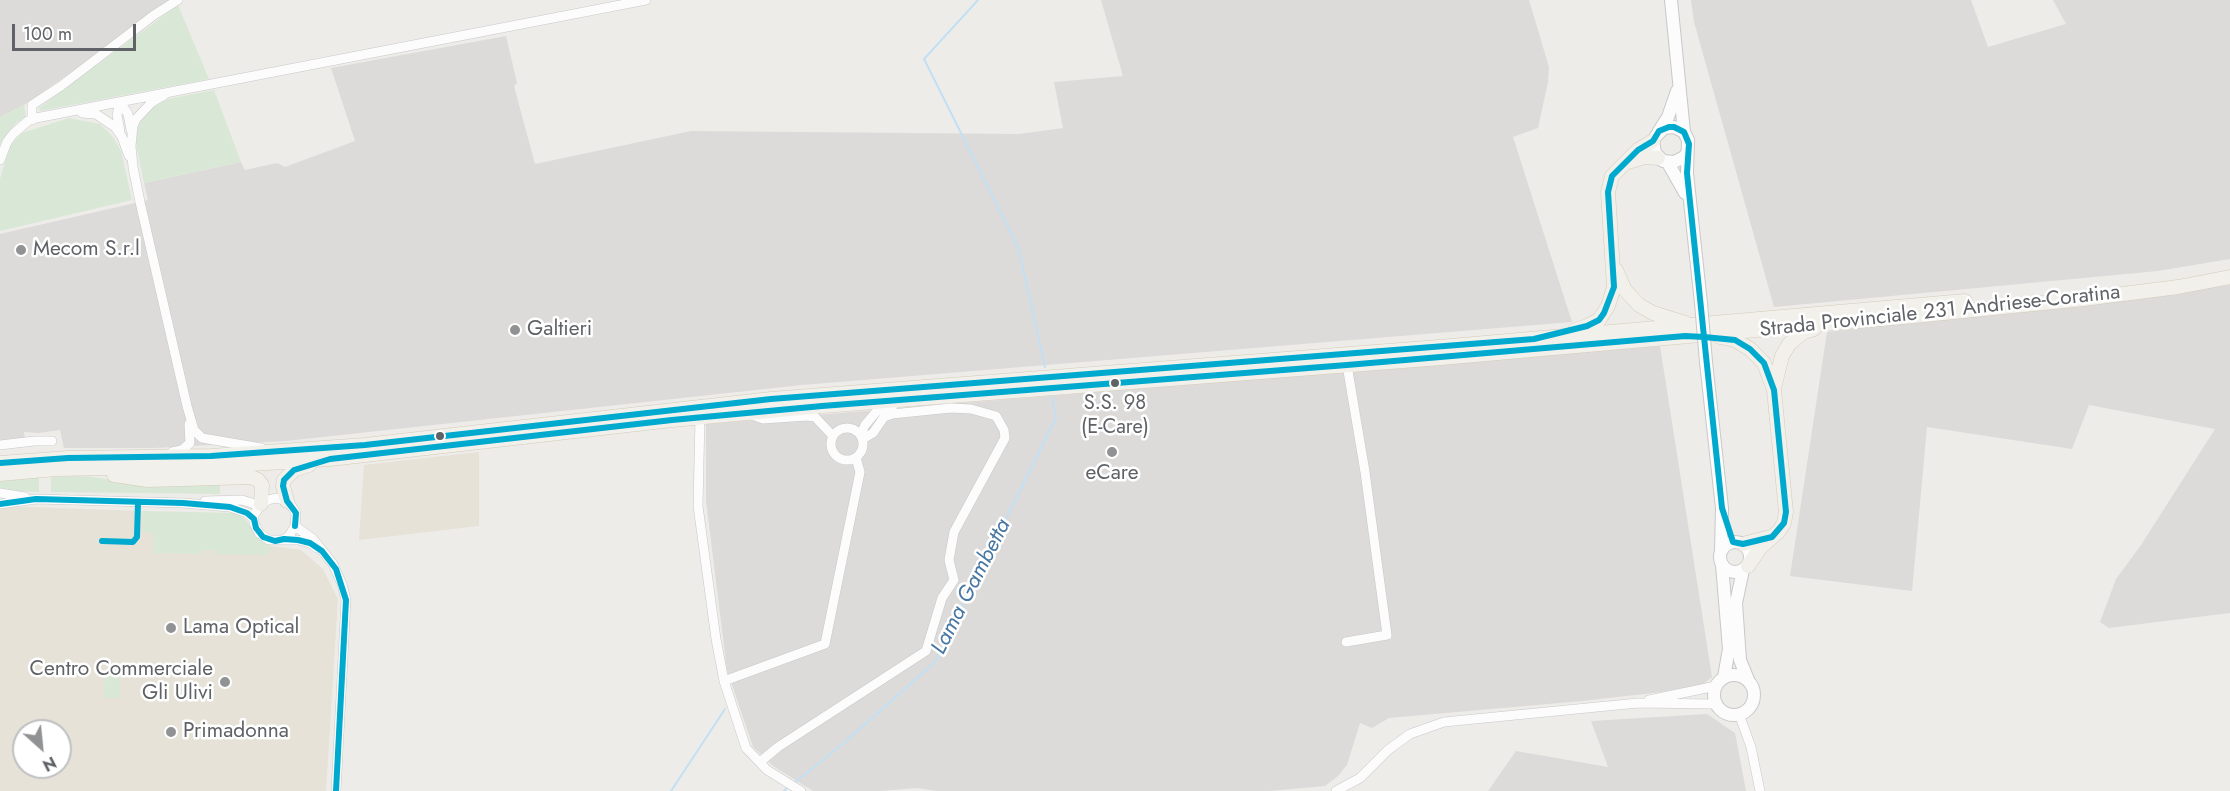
<!DOCTYPE html>
<style>
body{margin:0}
#map{position:relative;width:2230px;height:791px;overflow:hidden;background:#edece9;font-family:Jost,sans-serif}
canvas{display:block}
.north{position:absolute;left:12px;top:719px;width:60px;height:60px;box-sizing:border-box;background:#fff;border:2px solid #bfc0c2;border-radius:50%;rotate:153deg;font-size:16px;font-weight:700;line-height:24px;text-align:center;color:#5f6266}
.north::after{content:'';display:block;margin:auto;width:21px;height:27px;background:#919294;clip-path:polygon(50% 0,100% 100%,50% 72%,0 100%)}
.scale{position:absolute;left:12px;top:24px;width:124px;height:27px;box-sizing:border-box;border:3px solid #5f6266;border-top:0;padding-left:8px;font-size:18px;line-height:21px;white-space:nowrap;color:#5f6266;-webkit-text-stroke:4px #fff;paint-order:stroke}
</style>
<div id="map">
<canvas width="2230" height="791"></canvas>
<div class="north">N</div>
<div class="scale">100 m</div>
</div>
<script>
const ctx = document.querySelector('canvas').getContext('2d');
ctx.lineJoin = 'round';
function fill(path, color) { ctx.fillStyle = color; ctx.fill(path, 'evenodd'); }
const shape = rows => new Path2D(rows.map(r => 'M' + r).join(''));
function trace(path, color, width, dash) { ctx.strokeStyle = color; ctx.lineWidth = width; ctx.lineCap = dash ? 'butt' : 'round'; ctx.setLineDash(dash || []); ctx.stroke(path); }
function drawText(font, color, halo, rows, align = 'center') {
  ctx.font = font + ' Jost,sans-serif'; ctx.lineWidth = 5; ctx.setLineDash([]); ctx.textBaseline = 'middle'; ctx.strokeStyle = halo; ctx.fillStyle = color; for (const [text, x, y, turn = 0] of rows) {
    ctx.save(); ctx.translate(x, y); ctx.rotate((+turn || 0) * Math.PI / 180); ctx.textAlign = isNaN(turn) ? turn : align; if (halo) ctx.strokeText(text, 0, 0); ctx.fillText(text, 0, 0); ctx.restore();
  }
}
fill(shape([
 [479,452,479,526,359,540,364,465],
 [3,506,143,511,249,525,271,546,301,550,323,569,338,599,326,791,0,791,0,507],
 [24,731,60,731,60,767,24,767]
]), '#e6e2d8');
fill(shape([
 [0,0,174,0,24,105,0,117],
 [1101,0,1529,0,1549,67,1548,82,1538,128,1513,137,1572,322,802,385,286,441,154,448,64,448,60,430,39,433,24,432,25,439,0,441,0,234,148,200,144,183,241,162,245,170,277,163,285,167,355,141,331,68,506,36,517,83,514,86,535,164,691,131,1019,134,1063,128,1054,82,1123,76],
 [1691,0,1971,0,1988,47,2066,24,2053,0,2230,0,2230,259,2158,271,1774,307,1694,22],
 [2230,285,2230,613,2109,628,2100,622,2116,579,2141,545,2215,429,2089,405,2072,449,1927,427,1912,591,1790,576,1827,332],
 [1660,346,1712,677,1702,685,1662,692,1582,701,1389,718,1372,728,1360,723,1347,765,1338,776,1325,786,1270,791,936,791,918,788,880,791,813,791,773,766,753,747,727,670,706,501,706,424],
 [1707,714,1735,733,1746,791,1488,791,1516,751,1608,767,1591,721]
]), '#dddbd9');
fill(shape([
 [178,5,209,79,40,111,39,108],
 [214,90,241,162,144,183,136,144,137,128,146,113,158,103,168,99],
 [24,105,26,117,16,123,0,145,0,117],
 [69,118,100,124,113,137,121,151,132,200,0,231,0,179,9,147,22,133],
 [85,476,149,485,220,482,220,494,51,492,51,477],
 [39,477,39,492,0,490,0,481],
 [143,511,237,513,247,521,257,538,271,546,268,555,216,554,216,550,202,550,202,554,153,553,153,532,143,532],
 [105,670,120,670,120,698,104,698]
]), '#d9e8d6');
trace(shape([
 [978,0,924,59,1018,247,1045,367],
 [794,783,844,743,935,662,1056,418,1052,397],
 [671,791,725,709],
 [784,791,789,786]
]), '#c2e0f4', 2);
const street = shape([
 [164,95,152,102,136,119,133,126,131,146,133,167,140,202,187,406,194,430,202,438,261,448],
 [82,113,96,114,115,127,122,137,129,156],
 [32,120,32,105,61,86,154,15,178,0],
 [120,131,117,115,120,102,128,114,131,130],
 [0,160,7,142,13,134,28,121,36,118,646,0],
 [752,415,763,419,807,416,815,417,833,436],
 [700,417,698,506,716,639,724,681,746,748,767,770,801,791],
 '831 444a16 16 0 1 1 32 0a16 16 0 1 1-32 0Z',
 [861,434,865,425,877,411,893,406],
 [0,445,34,441,52,441],
 [172,452,182,450,190,443,189,424],
 [0,493,25,497],
 [205,501,242,500,252,503,258,507],
 [0,504,36,499,183,503,230,507,247,513,254,519],
 [295,526,313,539,333,564,342,584,346,600,336,791],
 [284,539,289,536,295,526,296,513,290,504,283,500,276,498,268,500,261,504,254,515,254,523,259,533,269,540,298,540,310,543,317,548],
 [1346,642,1387,635,1365,472,1347,365],
 [724,681,825,644,860,472,856,458],
 [1649,700,1716,686],
 [1739,714,1751,747,1760,791],
 [760,762,778,747,926,651,942,598,954,580,949,560,954,532,1005,438,1004,430,996,416,971,409,951,408,892,414,884,417,873,433,863,439],
 [1336,791,1360,778,1388,750,1410,734,1444,722,1638,703,1716,704]
]);
const secondary = shape([
 [1671,0,1684,132],
 [1659,131,1668,117,1677,91],
 [1687,153,1684,157,1674,162,1663,161,1655,153,1653,141,1656,136,1664,128,1674,127,1684,132,1688,140,1687,173,1701,303],
 [1668,163,1685,193],
 [1706,362,1722,508,1721,551],
 '1720 557a15 15 0 1 1 30 0a15 15 0 1 1-30 0Z',
 [1722,565,1729,649,1724,677],
 [1743,570,1736,603,1740,660,1749,682],
 '1714 695a20 20 0 1 1 40 0a20 20 0 1 1-40 0Z'
]);
const primary = shape([
 [1628,162,1644,157,1658,158],
 [1616,270,1625,290,1639,305,1653,313,1685,323],
 [1575,330,1587,326,1599,320,1608,306,1614,287,1608,192,1612,176,1638,150,1653,141],
 [1720,337,1735,340,1750,349,1764,363,1774,390,1786,512,1784,523,1779,531,1760,548,1748,566],
 [1774,388,1782,356,1789,344,1804,332,1814,329],
 [0,463,68,458,211,456,365,445,771,399,1439,347,1965,301],
 [0,474,56,469,220,466,330,459,672,420,822,406,1441,358,1914,316,2083,299,2178,287,2230,277],
 [114,475,148,480,251,477,258,480,262,485,261,504],
 [287,501,283,486,284,480,294,470,309,465],
 [1743,544,1770,537]
]);
trace(street, '#c8c8c9', 10);
trace(secondary, '#c8c8c8', 14);
trace(primary, '#d3cbb9', 15);
trace(street, '#fcfcfc', 9);
trace(secondary, '#fcfcfc', 12);
trace(primary, '#f2f0ea', 14);
const secondaryBridge = shape([
 [1701,303,1706,362]
]);
trace(secondaryBridge, '#c8c8c8', 14, []);
trace(secondaryBridge, '#fcfcfc', 12);
trace(shape([
 [1704,337,1735,340,1750,349,1764,363,1774,390,1786,512,1784,523,1772,537,1743,544,1733,542,1722,508,1704,337],
 [0,463,68,458,211,456,365,445,771,399,1534,339,1587,326,1599,320,1604,313,1614,287,1608,192,1612,176,1638,150,1653,141,1659,131,1669,127,1674,127,1684,132,1689,144,1687,173,1704,337],
 [0,504,36,499,183,503,230,507,247,513,254,519,256,528,263,537,275,541,284,539,298,540,310,543,322,551,336,569,346,600,336,791],
 [295,526,296,513,287,501,283,486,284,480,294,470,330,459,672,420,822,406,1347,365,1685,336,1704,337],
 [102,541,133,542,137,537,138,502]
]), '#00a9ce', 6);
for (const [x, y, r, color] of [
 [21,250,6,"#919294"],
 [515,330,6,"#919294"],
 [1115,383,5,"#5f6266"],
 [440,436,5,"#5f6266"],
 [1112,452,6,"#919294"],
 [171,628,6,"#919294"],
 [225,682,6,"#919294"],
 [171,732,6,"#919294"]
]) { const dot = new Path2D(); dot.arc(x, y, r, 0, 2 * Math.PI); ctx.fillStyle = color; ctx.fill(dot); trace(dot, '#fff', 2); }
drawText('20px', '#5f6266', '#fff', [
 ["S.S. 98",1115,404],
 ["(E-Care)",1115,428]
]);
drawText('21px', '#5f6266', '#fff', [
 ["Mecom S.r.l",33,250],
 ["Galtieri",527,330],
 ["eCare",1112,474,"center"],
 ["Lama Optical",183,628],
 ["Centro Commerciale",213,670,"right"],
 ["Gli Ulivi",213,694,"right"],
 ["Primadonna",183,732]
], 'left');
drawText('21px', '#5f6266', '#fff', [
 ["Strada Provinciale 231 Andriese-Coratina",1940,312,-6]
]);
drawText('italic 22px', '#4878a2', '#fff', [
 ["Lama Gambetta",972,587,-63]
]);
</script>
